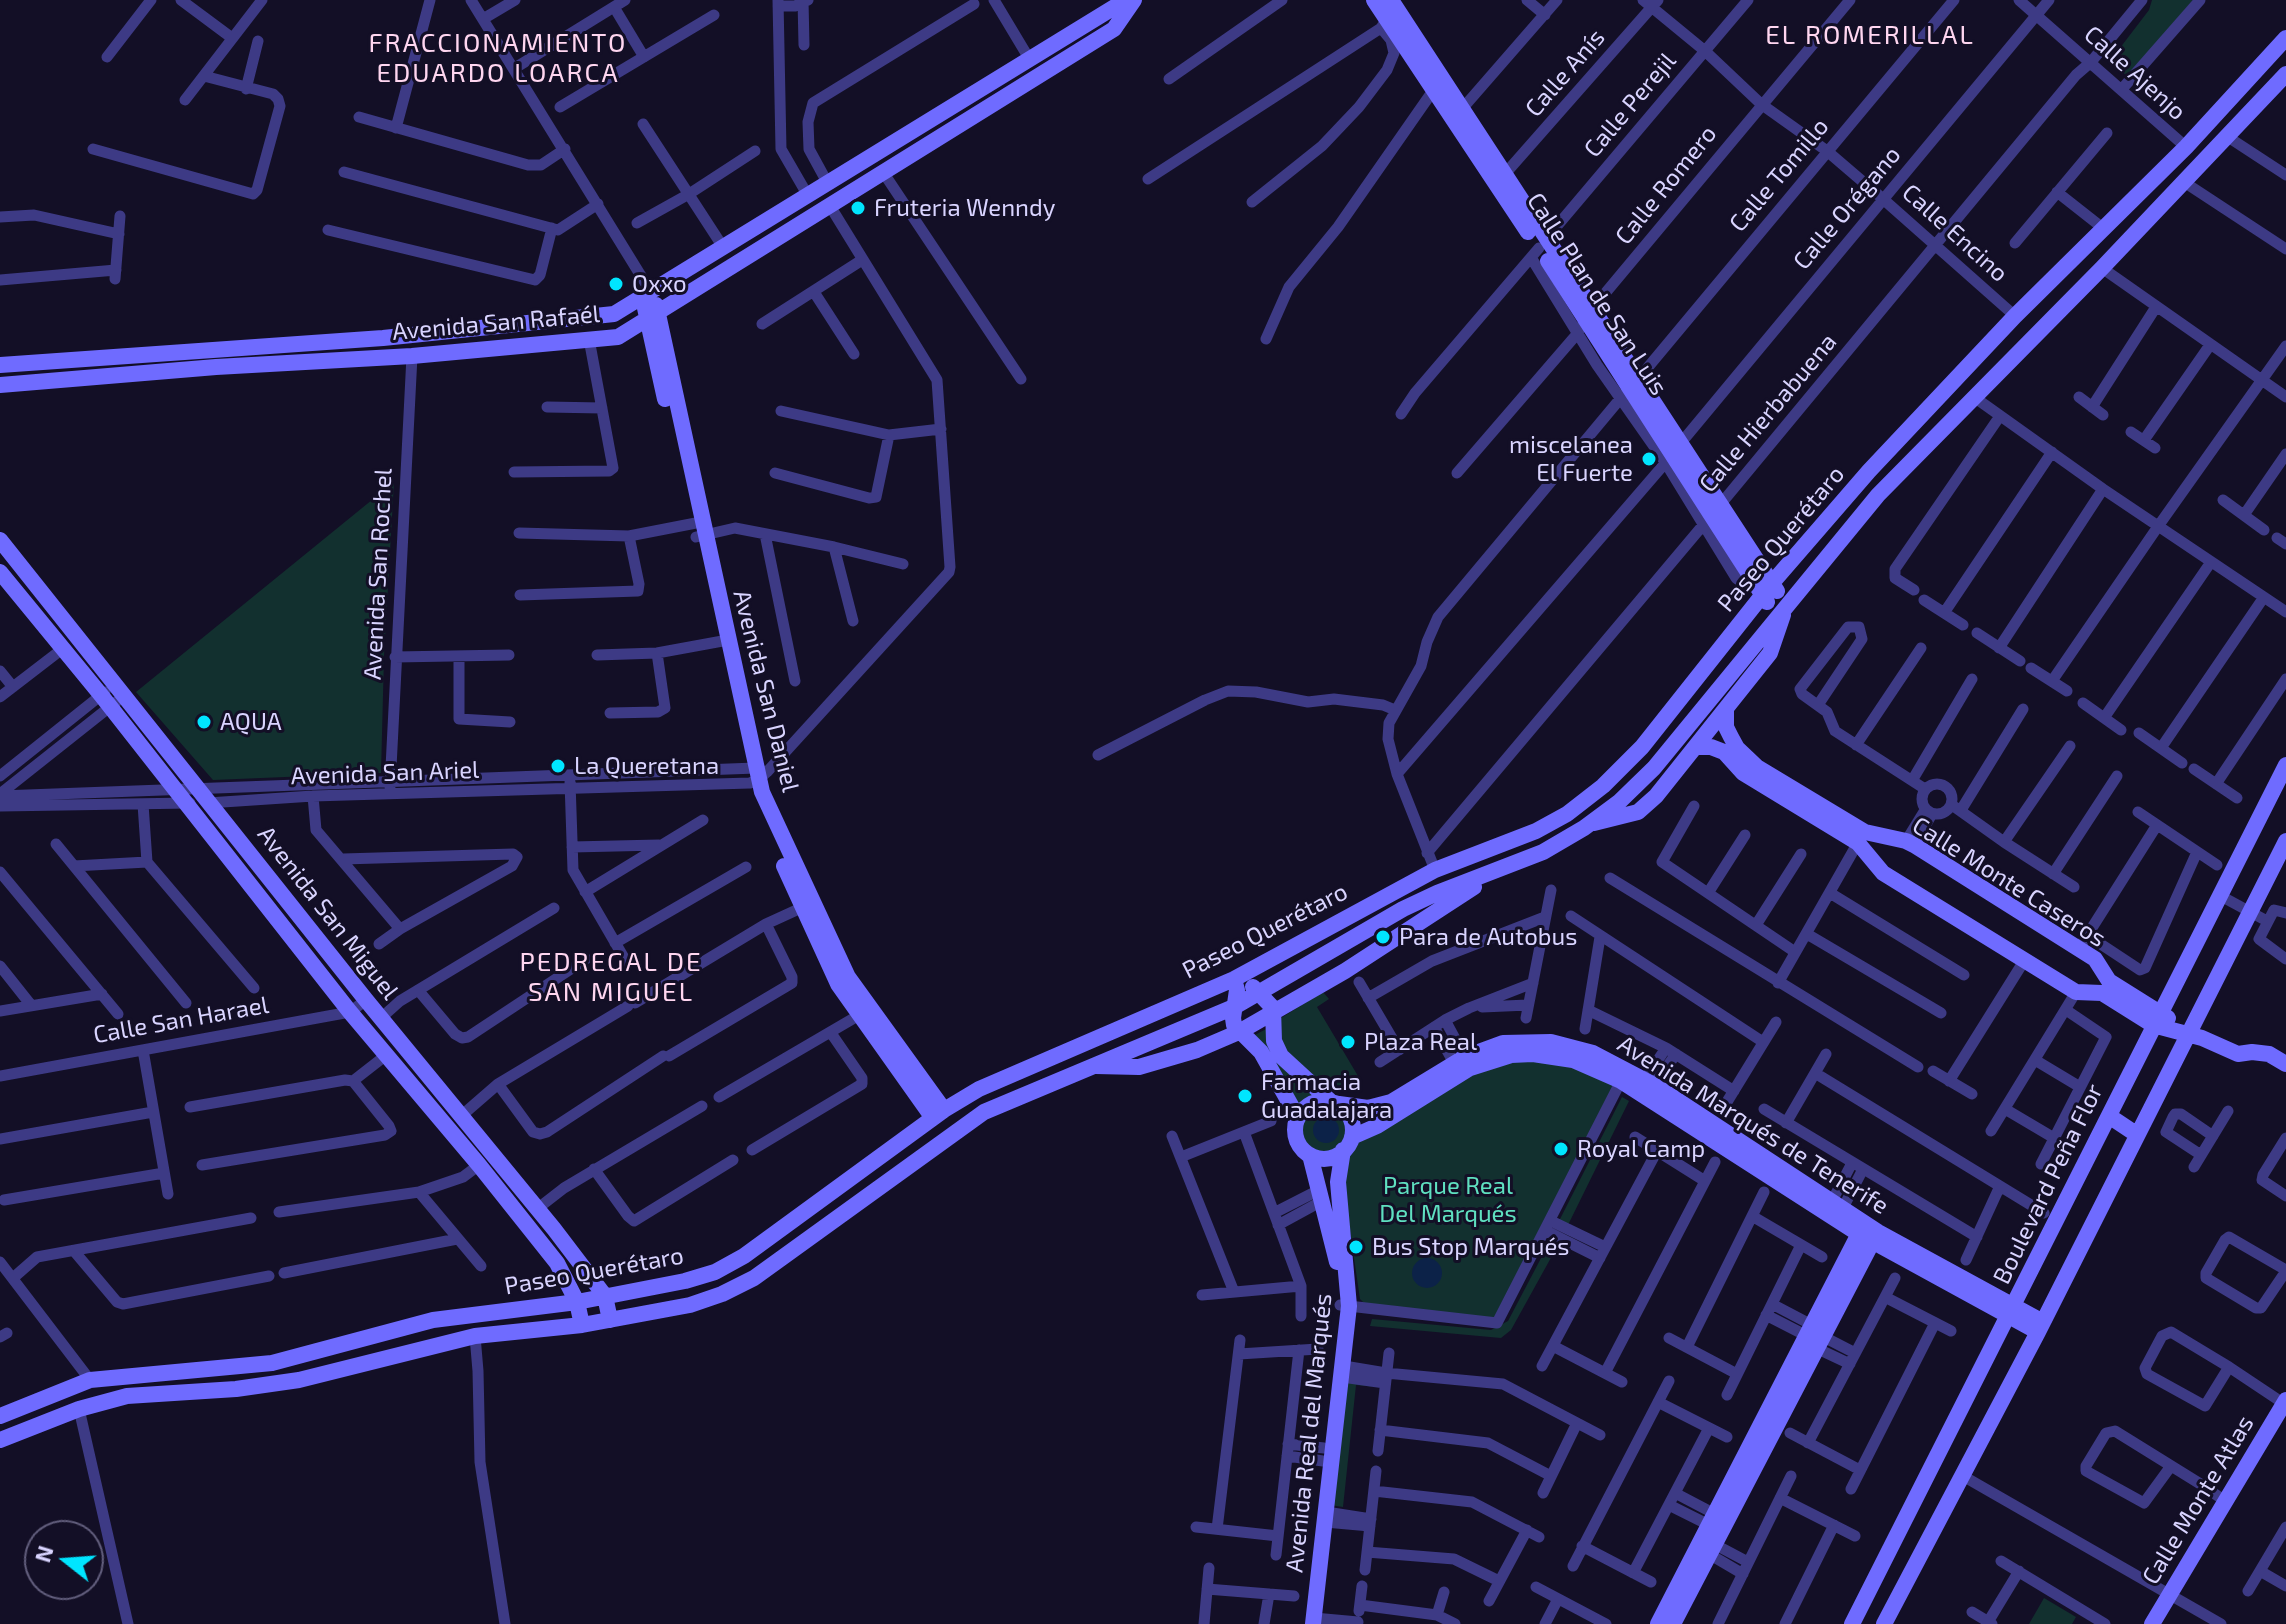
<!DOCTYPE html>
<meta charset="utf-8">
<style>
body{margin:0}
#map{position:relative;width:2286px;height:1624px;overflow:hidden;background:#130f26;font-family:"Exo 2",sans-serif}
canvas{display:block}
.north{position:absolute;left:24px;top:1520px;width:80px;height:80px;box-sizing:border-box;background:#130f26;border:2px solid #625e7d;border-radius:50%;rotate:287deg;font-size:22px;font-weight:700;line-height:32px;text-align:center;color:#d9d4ff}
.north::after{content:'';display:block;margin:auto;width:28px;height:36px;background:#00e5ff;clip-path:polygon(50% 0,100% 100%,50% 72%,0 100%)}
</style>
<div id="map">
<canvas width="2286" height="1624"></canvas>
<div class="north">N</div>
</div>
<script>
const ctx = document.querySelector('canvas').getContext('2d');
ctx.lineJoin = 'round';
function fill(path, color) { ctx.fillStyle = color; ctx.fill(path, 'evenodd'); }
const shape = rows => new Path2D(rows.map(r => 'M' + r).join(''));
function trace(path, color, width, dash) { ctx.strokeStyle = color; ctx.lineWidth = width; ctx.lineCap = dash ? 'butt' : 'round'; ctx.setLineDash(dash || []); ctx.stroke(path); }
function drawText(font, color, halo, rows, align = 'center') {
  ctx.font = font + ' "Exo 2",sans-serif'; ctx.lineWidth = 6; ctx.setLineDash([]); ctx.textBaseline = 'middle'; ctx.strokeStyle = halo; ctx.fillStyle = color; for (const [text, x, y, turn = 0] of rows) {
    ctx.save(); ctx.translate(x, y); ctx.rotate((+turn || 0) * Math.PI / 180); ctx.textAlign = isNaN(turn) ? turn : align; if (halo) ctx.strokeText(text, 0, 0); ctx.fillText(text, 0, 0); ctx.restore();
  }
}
fill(shape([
 [2152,0,2193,0,2128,77,2110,61,2149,10],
 [394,482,384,656,381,773,213,780,136,692],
 [1323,992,1329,999,1317,1007,1358,1076,1325,1094,1277,1040,1281,1018],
 [1270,1027,1321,1098,1307,1102,1297,1113,1253,1036],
 [1512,1056,1574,1061,1620,1082,1496,1323,1364,1303,1360,1299,1343,1183,1352,1147,1377,1126,1470,1069],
 [1622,1097,1629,1101,1568,1225,1559,1221],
 '1300 1130a25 25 0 1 1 50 0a25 25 0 1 1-50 0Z',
 [1550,1241,1558,1245,1511,1330,1501,1338,1370,1326,1372,1319,1491,1330,1508,1321],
 [1344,1381,1376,1387,1356,1385,1343,1507,1330,1505],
 [2044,1598,2076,1617,2072,1624,2029,1624]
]), '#12302f');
fill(shape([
 '1313 1130a13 13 0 1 1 26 0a13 13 0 1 1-26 0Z',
 '1412 1273a15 15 0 1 1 30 0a15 15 0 1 1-30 0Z'
]), '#0c2248');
trace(shape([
 [181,0,232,38],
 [471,0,646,284,652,290],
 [778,0,781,149,807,194],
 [803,0,804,45],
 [994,0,1030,60],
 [1527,0,1545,15],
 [1643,0,1705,51,1761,104,1827,151,1883,199,2015,316],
 [2019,0,2186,147],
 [778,6,795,6,808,0],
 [614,7,644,57],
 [483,19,515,0],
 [107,57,151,0],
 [515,68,625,0],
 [1169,79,1282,0],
 [246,89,258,41],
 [2122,89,2200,0],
 [185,100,262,0],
 [560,107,714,15],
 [1462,109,1557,0],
 [359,117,528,165,541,165,565,149],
 [643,124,723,247],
 [396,128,430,0],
 [2228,137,2286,175],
 [93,149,253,194,257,190,280,106,278,99,273,94,204,76],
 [344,172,558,230,598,204],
 [883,172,1021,379],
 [1504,175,1658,0],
 [1148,179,1381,28,1387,18],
 [827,182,809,149,808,122,813,103,974,4],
 [2184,182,2286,249],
 [2057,192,2104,229],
 [1252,202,1322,146,1359,107,1387,70,1394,53,1391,40,1381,28],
 [0,217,34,215,119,234],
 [637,223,689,194,755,151],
 [328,230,535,280,540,275,552,228],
 [1546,239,1748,0],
 [2015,243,2107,133],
 [1532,259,1597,365,1665,462,1736,578,1748,587,1756,586],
 [2102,268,2286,397],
 [115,279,120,216],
 [0,280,116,270],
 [814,292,854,354],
 [762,324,862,260],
 [1266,339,1289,287,1338,227,1437,85],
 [1639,378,1954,0],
 [1974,397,2103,489,2286,612],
 [2079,397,2103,415],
 [547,407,602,408],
 [2092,407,2156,307],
 [781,411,889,435,941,429],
 [1401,414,1415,393,1539,248],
 [2131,432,2155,448],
 [2144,440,2210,345],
 [1680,444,2049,0],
 [514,472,609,471,613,468,589,339],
 [775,473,869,498,876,497,889,435],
 [1457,473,1577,334,1592,309,1850,0],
 [2223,500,2264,530],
 [2244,515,2286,454],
 [519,533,629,536,701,522],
 [765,534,795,681],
 [696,537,735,528,834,547,903,564],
 [2277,538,2286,544],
 [834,547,853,621],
 [1914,590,1895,578,1895,569,2000,416],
 [520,595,638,591,639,584,629,536],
 [1924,600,1963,625],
 [1944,613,2052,452],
 [1977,633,2020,661],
 [1999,648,2103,489],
 [597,655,657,653,728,640],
 [395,657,509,655],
 [459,657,459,719,510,722],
 [2031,668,2067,691],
 [0,671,13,687],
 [2052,681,2159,525,2286,346],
 [0,697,61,650],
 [2083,703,2121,730],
 [1818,705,1862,639,1859,627,1848,627,1800,689,1802,694,1827,712,1835,731,1925,789],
 [610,713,658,712,665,708,657,653],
 [2104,718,2211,562],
 [2139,733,2182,763],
 [1856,745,1921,648],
 [2161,748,2264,597],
 [1098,755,1205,700,1228,691,1256,692,1308,702,1334,699,1383,705,1395,710],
 [2194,769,2237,798],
 [1397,774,1673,454],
 [0,776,105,692],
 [1913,779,1972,679],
 [570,782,573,870,627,963],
 '1922 799a15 15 0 1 1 30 0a15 15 0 1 1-30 0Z',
 [2216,784,2286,679],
 [390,787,412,356],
 [0,794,116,702],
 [0,796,756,768,763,771],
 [313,796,316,830,400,929],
 [208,803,313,796,750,783,758,780,767,772,949,572,950,567,937,380,830,206],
 [143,804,147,862,254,988],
 [1952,805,2004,842,2074,887],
 [0,806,190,803],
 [1694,806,1662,862,1795,952],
 [1961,810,2023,709],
 [2138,812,2217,865],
 [1906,841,1925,810],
 [2004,842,2070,746],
 [56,844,186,1003],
 [1914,845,1932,814],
 [572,847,659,845],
 [1427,853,1720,505,2076,75,2091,62,2142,0],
 [343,859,513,854,517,857,512,866,400,929,379,944],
 [74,866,147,862],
 [1435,870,1397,774,1388,739,1389,723,1421,666,1427,642,1438,617,1630,387],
 [0,872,118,1014],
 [2053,874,2117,776],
 [1610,878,1918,1067],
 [585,892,703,820],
 [1708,893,1745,835],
 [1830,893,1964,975],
 [2219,895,2267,921],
 [2286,913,2274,910,2259,939,2286,959],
 [1571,916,1763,1042],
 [1756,925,1801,854],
 [1807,934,1941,1013],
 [2087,935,2140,970,2145,968,2197,852],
 [2083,942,2157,825],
 [615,943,746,867],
 [0,966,31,1005],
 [1359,982,1399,1050],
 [1778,983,1860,839],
 [418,990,455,1034,462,1038,468,1037,586,959],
 [1368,998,1432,961,1545,917],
 [635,1003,766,924,801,908],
 [1482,1007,1528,1005],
 [1588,1010,1666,1048,1734,1091],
 [0,1011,102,994],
 [381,1018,400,1001,554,908],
 [1526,1018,1551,890],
 [1445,1020,1465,1057],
 [1434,1027,1454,1063],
 [1585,1029,1600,937],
 [143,1050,168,1194],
 [669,1056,792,983,792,977,766,924],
 [2035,1060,2080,1087],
 [1380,1062,1445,1020,1469,1008,1533,983],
 [1933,1071,1972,1094],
 [1815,1073,2044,1213],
 [0,1076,350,1012,366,1000],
 [1645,1079,1666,1048],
 [353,1081,385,1056],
 [1949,1081,2024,961],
 [498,1084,533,1132,540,1134,547,1132,663,1056],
 [1654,1085,1676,1054],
 [719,1097,861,1014],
 [190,1107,345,1080,353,1081,389,1126,391,1131,385,1135,202,1165],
 [1764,1109,1977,1237],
 [2005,1109,2054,1138],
 [1722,1110,1776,1022],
 [460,1117,498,1084,628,1006],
 [1786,1123,1826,1054],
 [1991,1131,2076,992],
 [1244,1132,1301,1286,1301,1316],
 [1172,1136,1234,1292],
 [1635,1137,1705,1181],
 [2286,1138,2263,1175,2262,1180,2286,1196],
 [0,1139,153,1112],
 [752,1150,862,1084,862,1078,831,1033],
 [2201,1155,2166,1132,2173,1117,2175,1114,2181,1114,2213,1136],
 [1181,1157,1271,1121],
 [2041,1164,2106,1037,2066,1010],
 [2194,1167,2228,1111],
 [594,1169,628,1216,634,1221,733,1160],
 [419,1192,481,1266],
 [4,1200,164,1173],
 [1832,1201,1852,1163],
 [1843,1208,1863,1169],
 [537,1209,564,1188,702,1106],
 [279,1212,419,1192,463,1177,479,1165],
 [1274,1213,1319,1190],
 [1752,1216,1822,1257],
 [1551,1221,1605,1247],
 [1278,1225,1322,1201],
 [1546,1231,1600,1258],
 [74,1251,117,1302,123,1304,269,1276],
 [1966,1260,2000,1186],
 [0,1262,90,1380],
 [2286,1270,2229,1237,2225,1240,2206,1273,2206,1278,2256,1308,2261,1308,2286,1271],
 [284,1273,457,1239],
 [13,1278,37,1257,251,1218],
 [1202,1295,1301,1286],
 [1885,1297,1951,1331],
 [1772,1304,1812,1325],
 [1340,1305,1497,1323,1623,1077],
 [1766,1315,1807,1336],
 [475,1336,478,1371,480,1462,505,1624],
 [1822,1336,1855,1353],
 [0,1337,7,1333],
 [1669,1338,1737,1374],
 [1553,1346,1622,1382],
 [1687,1347,1764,1192],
 [1816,1348,1850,1364],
 [1239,1354,1318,1349],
 [1344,1366,1386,1373,1503,1384,1600,1435],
 [1542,1366,1657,1151],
 [2229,1367,2205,1406,2147,1374,2145,1368,2162,1336,2171,1332,2229,1367,2286,1405],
 [1605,1373,1715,1162],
 [1342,1377,1385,1383],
 [1727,1395,1801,1245],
 [1658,1402,1727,1437],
 [79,1409,128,1624],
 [1380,1430,1488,1443,1551,1476],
 [1790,1433,1860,1470],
 [1808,1443,1895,1278],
 [1288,1444,1324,1448],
 [1378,1451,1389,1353],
 [1287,1456,1323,1461],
 [2171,1466,2144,1503,2086,1471,2086,1466,2106,1433,2115,1431,2202,1485,2225,1501],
 [1963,1476,2221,1624],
 [1851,1489,1935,1323],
 [1374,1491,1472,1502,1539,1537],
 [1543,1493,1577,1423],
 [1675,1493,1715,1514],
 [1780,1498,1855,1536],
 [1669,1505,1709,1525],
 [1326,1512,1371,1519],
 [1325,1522,1370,1526],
 [1196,1527,1278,1536],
 [1217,1529,1240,1340],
 [1714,1544,1748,1562],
 [1582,1546,1651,1582],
 [1367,1552,1454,1559,1499,1581],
 [1709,1554,1743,1574],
 [1276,1555,1299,1350],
 [2001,1561,2105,1624],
 [1573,1566,1669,1381],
 [1365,1570,1376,1471],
 [2260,1571,2286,1586],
 [1633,1573,1709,1428],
 [1536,1587,1606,1624],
 [1207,1589,1294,1596],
 [2248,1591,2286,1527],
 [1489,1601,1527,1530],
 [1360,1605,1437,1615,1455,1624],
 [1359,1611,1362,1586],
 [1972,1612,1992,1624],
 [1437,1615,1444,1592],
 [1314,1618,1358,1622],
 [1988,1622,2019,1571],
 [1204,1624,1209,1568],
 [1264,1624,1269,1594],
 [1545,1624,1558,1599],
 [1718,1624,1791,1476],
 [1785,1624,1834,1525]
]), '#3d3a85', 11);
trace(shape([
 [1374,0,1528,232],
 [1391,0,1777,591],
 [1548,261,1767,602],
 [656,305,762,792,848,977,944,1110],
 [645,308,665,399],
 [0,365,383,338,614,314,1126,0],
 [0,385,216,367,412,356,618,337,1114,29,1134,0],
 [0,540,366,1000,554,1229,605,1296,610,1320],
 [0,572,101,695,350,1012,479,1165,557,1263,577,1302,582,1325],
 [1726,710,1726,727,1731,737,1737,748,1757,767,1865,832,1906,841,1914,845,2095,959,2109,981,2168,1018],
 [1698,747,1711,747,1724,752,1743,773,1858,843,1883,873,2076,992,2102,993,2153,1025,2202,1038,2238,1054,2252,1052,2269,1054,2286,1064],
 [1594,823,1638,812,1656,796,1770,653,1783,615],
 [784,866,838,984,933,1118],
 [1234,979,1237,990,1233,1018,1234,1025,1261,1052,1298,1118],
 [1253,987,1273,1008,1274,1041,1281,1056,1330,1101],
 [1096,1066,1139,1067,1197,1050,1239,1032,1345,971,1474,887],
 '1295 1130a29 29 0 1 1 58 0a29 29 0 1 1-58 0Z',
 [1339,1104,1368,1108,1391,1102,1465,1057,1503,1043,1551,1042,1593,1053,1654,1085,1878,1232,2043,1322],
 [2109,1116,2136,1134],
 [1352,1137,1377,1126,1470,1068,1511,1055,1533,1054,1573,1060,1621,1081,1859,1234,2038,1332],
 [1310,1155,1337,1262],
 [0,1416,90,1380,272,1363,433,1320,577,1302,685,1281,715,1272,744,1256,944,1110,979,1089,1234,979,1435,870,1536,831,1567,814,1603,786,1642,747,1772,583,1869,471,2015,316,2186,147,2286,38],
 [0,1440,79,1409,127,1396,236,1389,299,1380,475,1336,582,1325,690,1305,722,1294,754,1278,984,1112,1234,1007,1403,909,1437,893,1543,852,1584,828,1619,802,1654,768,1878,495,2102,268,2286,74],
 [1313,1624,1349,1306,1338,1182,1343,1150],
 [1658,1624,1864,1224],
 [1673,1624,1876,1235],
 [1852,1624,2286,765],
 [1884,1624,2038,1332,2286,841],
 [2152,1624,2286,1400]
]), '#6f6bff', 16);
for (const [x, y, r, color] of [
 [858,208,8,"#00e5ff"],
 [616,284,8,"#00e5ff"],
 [1649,459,8,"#00e5ff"],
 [204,722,8,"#00e5ff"],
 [558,766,8,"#00e5ff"],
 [1383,937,8,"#00e5ff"],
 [1348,1042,8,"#00e5ff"],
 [1245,1096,8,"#00e5ff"],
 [1561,1149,8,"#00e5ff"],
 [1356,1247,8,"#00e5ff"]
]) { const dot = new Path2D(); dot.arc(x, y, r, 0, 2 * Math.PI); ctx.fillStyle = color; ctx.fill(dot); trace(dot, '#130f26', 3); }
drawText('24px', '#d9d4ff', '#130f26', [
 ["Calle Anís",1565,73,-49],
 ["Calle Ajenjo",2135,73,42],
 ["Calle Perejil",1630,105,-50],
 ["Calle Tomillo",1779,175,-50],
 ["Calle Romero",1666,185,-51],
 ["Calle Orégano",1847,208,-50],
 ["Calle Encino",1955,233,42],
 ["Calle Plan de San Luis",1597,294,57],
 ["Avenida San Rafaél",496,323,-5],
 ["Calle Hierbabuena",1768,413,-50],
 ["Paseo Querétaro",1781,539,-50],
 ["Avenida San Rochel",378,574,-87],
 ["Avenida San Daniel",766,691,76],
 ["Avenida San Ariel",385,773,-2],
 ["Calle Monte Caseros",2009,882,32],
 ["Avenida San Miguel",328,913,52],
 ["Paseo Querétaro",1265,931,-27],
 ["Calle San Harael",181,1020,-10],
 ["Avenida Marqués de Tenerife",1753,1125,32],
 ["Boulevard Peña Flor",2048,1184,-64],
 ["Paseo Querétaro",594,1271,-10],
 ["Avenida Real del Marqués",1309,1433,-84],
 ["Calle Monte Atlas",2198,1500,-59]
]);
drawText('24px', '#d9d4ff', '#130f26', [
 ["Fruteria Wenndy",874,208],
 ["Oxxo",632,284],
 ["miscelanea",1633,445,"right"],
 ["El Fuerte",1633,473,"right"],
 ["AQUA",220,722],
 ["La Queretana",574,766],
 ["Para de Autobus",1399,937],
 ["Plaza Real",1364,1042],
 ["Farmacia",1261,1082],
 ["Guadalajara",1261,1110],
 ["Royal Camp",1577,1149],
 ["Bus Stop Marqués",1372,1247]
], 'left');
drawText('24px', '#5fe0c0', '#130f26', [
 ["Parque Real",1448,1186],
 ["Del Marqués",1448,1214]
]);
ctx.letterSpacing = '2px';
drawText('26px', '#ffd6f0', '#130f26', [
 ["EL ROMERILLAL",1870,35],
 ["FRACCIONAMIENTO",498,43],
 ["EDUARDO LOARCA",498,73],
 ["PEDREGAL DE",611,962],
 ["SAN MIGUEL",611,992]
]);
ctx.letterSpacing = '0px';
</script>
